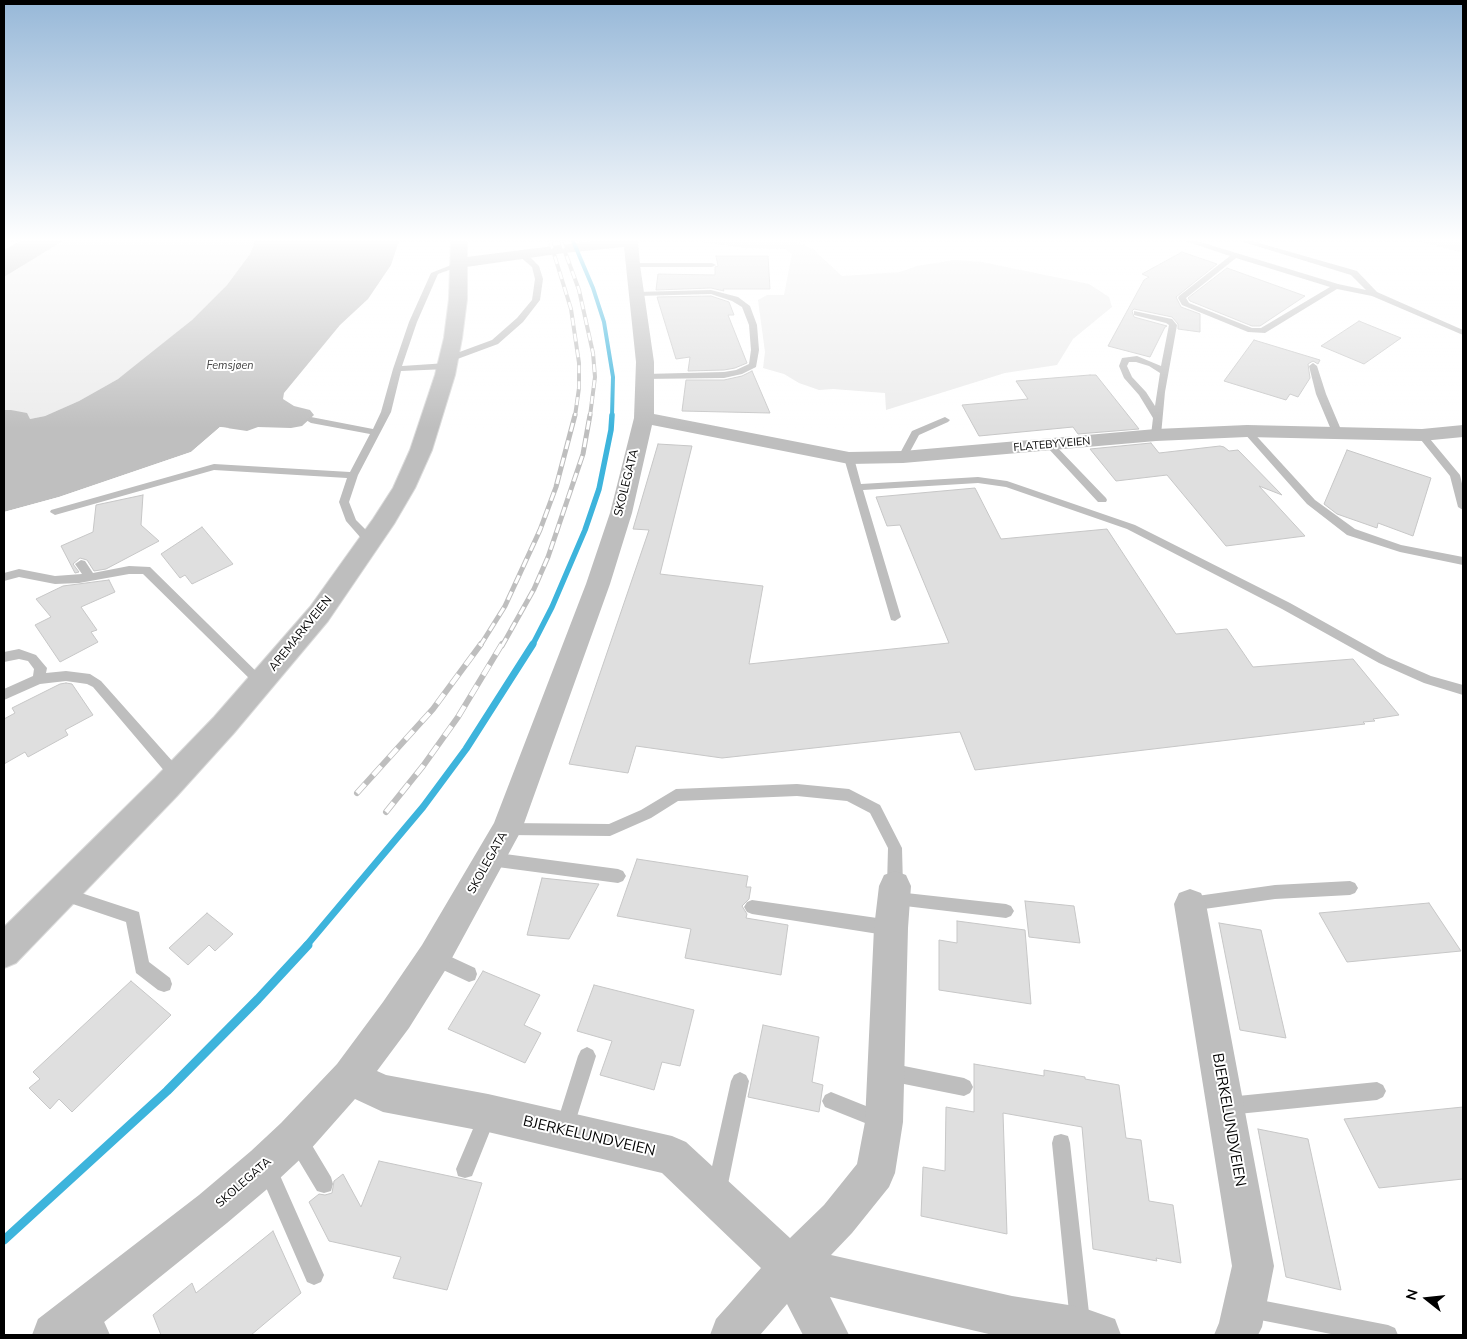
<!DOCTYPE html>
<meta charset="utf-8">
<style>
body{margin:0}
#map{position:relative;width:1467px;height:1339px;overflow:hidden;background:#fff;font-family:"Nunito Sans",sans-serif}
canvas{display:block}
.frame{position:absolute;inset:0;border:5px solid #000;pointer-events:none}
.north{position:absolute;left:1402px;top:1274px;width:50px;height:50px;-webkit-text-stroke:4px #fff;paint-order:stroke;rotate:286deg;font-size:14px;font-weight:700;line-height:20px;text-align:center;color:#000}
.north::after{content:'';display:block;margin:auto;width:18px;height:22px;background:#000;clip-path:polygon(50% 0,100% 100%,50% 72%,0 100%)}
</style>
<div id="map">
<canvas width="1467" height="1339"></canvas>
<div class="frame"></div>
<div class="north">N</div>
</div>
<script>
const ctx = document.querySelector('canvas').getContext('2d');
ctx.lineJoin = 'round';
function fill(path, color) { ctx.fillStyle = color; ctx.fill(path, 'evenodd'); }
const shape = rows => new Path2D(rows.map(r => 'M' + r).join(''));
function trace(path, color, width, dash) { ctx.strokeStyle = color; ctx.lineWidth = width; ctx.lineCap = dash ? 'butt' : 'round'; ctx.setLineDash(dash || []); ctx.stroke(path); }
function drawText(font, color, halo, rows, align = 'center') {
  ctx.font = font + ' "Nunito Sans",sans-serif'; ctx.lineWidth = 4; ctx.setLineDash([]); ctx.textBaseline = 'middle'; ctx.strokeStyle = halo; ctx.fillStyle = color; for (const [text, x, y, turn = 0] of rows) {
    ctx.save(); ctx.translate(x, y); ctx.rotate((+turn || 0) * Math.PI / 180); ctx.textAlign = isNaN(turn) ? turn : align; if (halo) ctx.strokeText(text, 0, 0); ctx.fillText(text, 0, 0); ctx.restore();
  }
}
fill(shape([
 [63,241,255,241,250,254,227,285,192,320,144,360,118,379,79,401,45,416,30,419,11,410,4,410,4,277],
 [697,241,796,241,813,249,842,276,900,272,917,266,954,260,982,262,1089,284,1109,297,1112,307,1073,339,1057,365,1005,373,886,410,885,393,833,389,819,390,799,383,784,374,763,368,765,352,758,300,767,295,784,295,792,254,785,249,744,248],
 [1418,241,1463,241,1463,253]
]), '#ececec');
fill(shape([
 [20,241,63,241,4,277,4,250],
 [255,241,399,241,391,265,368,299,340,325,284,393,283,399,294,406,310,410,314,415,302,426,291,428,258,427,247,431,220,427,191,452,59,497,4,512,4,410,11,410,27,413,30,419,45,416,79,401,118,379,192,320,227,285,250,254]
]), '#bfbfbf');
fill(shape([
 [220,427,229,428,227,430,221,429,192,454,60,500,4,514,4,512,59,497,191,452]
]), '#fff');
const building = shape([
 [1182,252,1217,264,1176,297,1181,307,1200,314,1200,332,1178,329,1178,324,1172,317,1134,309,1132,311,1134,317,1167,326,1165,327,1150,357,1108,346,1144,280,1149,277,1142,274,1182,252],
 [716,256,768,256,770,289,723,289,724,291,711,288,656,290,658,274,715,275,715,267,718,266,716,256],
 [1227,268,1305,296,1260,326,1252,326,1190,301,1188,298,1227,268],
 [711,296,729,302,734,315,728,315,747,363,735,368,724,370,688,371,690,357,676,359,657,297,711,296],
 [1359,321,1401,338,1364,364,1321,346,1359,321],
 [1254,340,1320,360,1318,364,1313,361,1308,364,1310,378,1298,397,1290,394,1286,400,1224,381,1254,340],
 [752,371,770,413,682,411,686,380,724,380,742,376,752,371],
 [1090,375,1096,375,1139,429,1078,434,1073,427,979,436,962,405,1028,399,1016,381,1090,375],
 [1151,443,1159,453,1220,446,1224,447,1229,451,1238,450,1282,495,1259,486,1305,536,1226,546,1167,475,1116,481,1090,449,1151,443],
 [658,444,692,446,660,574,763,586,749,664,949,643,900,525,887,526,876,497,975,488,1001,539,1107,529,1176,634,1227,629,1253,667,1353,659,1399,715,1373,719,1375,721,1363,722,1365,724,975,770,960,732,722,758,636,746,628,773,569,764,649,530,633,529,658,444],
 [1347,450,1431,478,1413,536,1378,523,1377,528,1337,514,1324,504,1347,450],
 [143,495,141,525,159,541,106,569,94,571,87,560,80,558,73,564,79,572,75,573,61,546,93,532,96,505,143,495],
 [202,527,233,564,192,584,185,575,180,578,161,554,202,527],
 [109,580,115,592,81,607,97,630,91,632,98,642,60,662,35,625,51,617,36,599,63,586,109,580],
 [66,683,72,684,93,715,65,730,68,735,28,757,25,752,4,764,4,719,15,713,12,708,60,684,66,683],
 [637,859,748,876,746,887,751,887,749,899,742,906,747,914,746,918,788,925,781,975,685,958,691,929,617,916,637,859],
 [542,878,599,884,569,939,527,935,542,878],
 [1025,901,1074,906,1080,943,1029,937,1025,901],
 [1429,903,1461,951,1347,962,1319,913,1429,903],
 [207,913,233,934,215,951,209,945,188,965,169,948,207,913],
 [957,921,1025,930,1031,1004,939,990,939,940,957,943,957,921],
 [1219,923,1261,930,1286,1038,1240,1030,1219,923],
 [483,971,540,995,524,1025,541,1033,525,1063,448,1029,483,971],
 [131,981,171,1015,72,1112,59,1099,50,1109,29,1088,40,1079,33,1072,131,981],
 [594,985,694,1010,680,1066,662,1062,654,1090,600,1075,612,1041,577,1031,594,985],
 [763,1025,819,1037,812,1082,823,1085,819,1112,748,1097,763,1025],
 [974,1064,1044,1076,1044,1070,1085,1077,1085,1079,1119,1085,1126,1138,1141,1140,1149,1201,1173,1205,1181,1263,1156,1258,1157,1261,1093,1249,1082,1127,1003,1113,1007,1234,921,1216,923,1167,945,1171,946,1107,974,1112,974,1064],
 [1463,1107,1463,1179,1379,1188,1344,1119,1463,1107],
 [1258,1129,1308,1139,1341,1290,1286,1277,1258,1129],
 [379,1161,482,1183,447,1290,393,1278,401,1257,329,1241,309,1202,319,1194,325,1195,332,1193,334,1181,343,1174,361,1207,379,1161],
 [273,1231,301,1293,251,1335,161,1335,153,1315,192,1283,196,1293,273,1231]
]);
fill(building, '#dfdfdf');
trace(building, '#c7c7c7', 1);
const primary = shape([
 [451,241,467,241,467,299,462,338,455,375,432,450,415,488,394,524,328,621,234,733,177,796,16,963,4,968,4,927,155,778,214,717,310,607,373,519,393,488,410,450,435,375,444,338,449,299,451,241]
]);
trace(primary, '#dbdbdb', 2);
trace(shape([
 [4,244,9,241]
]), '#b9b9b9', 2, [0.5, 2]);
fill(shape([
 [1185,241,1197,241,1338,284,1366,290,1351,275,1240,241,1252,241,1357,271,1377,292,1463,330,1463,335,1372,296,1337,289,1265,333,1248,332,1182,305,1178,298,1179,296,1230,256,1185,241],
 [1236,258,1330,287,1261,328,1252,328,1189,303,1186,298,1236,258],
 [519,252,525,252,539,266,543,279,540,300,523,322,498,344,452,361,446,361,446,357,492,340,517,318,532,300,535,279,532,267,519,256,519,252],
 [456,263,463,265,438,274,417,322,402,366,447,363,451,366,447,369,401,371,391,412,358,475,349,502,356,520,375,539,376,542,375,545,367,545,346,521,339,502,347,478,214,470,55,515,50,512,51,510,214,464,350,472,370,434,311,423,306,420,311,417,373,429,381,412,393,369,409,322,431,273,456,263],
 [629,263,712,263,716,265,712,267,632,267,628,265,629,263],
 [711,290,738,297,750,306,757,325,759,350,756,367,742,374,724,378,642,379,642,375,645,374,724,372,736,370,749,364,751,350,749,325,742,307,732,301,711,294,636,296,632,294,636,292,711,290],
 [1134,311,1172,319,1177,325,1165,392,1161,435,1156,438,1151,435,1153,418,1139,395,1124,378,1119,366,1122,358,1137,356,1161,366,1169,325,1166,323,1134,315,1134,311],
 [1129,362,1136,362,1149,366,1160,373,1155,406,1146,392,1132,377,1127,366,1129,362],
 [1313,363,1317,366,1326,394,1342,432,1340,434,1334,434,1332,432,1316,394,1309,366,1313,363],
 [945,417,950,420,948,422,919,435,906,459,900,459,898,457,912,431,945,417],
 [1247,428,1250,429,1315,500,1355,529,1401,545,1463,557,1463,565,1400,552,1347,535,1307,504,1244,433,1242,431,1247,428],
 [1422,432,1425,433,1460,475,1463,488,1463,510,1458,507,1450,476,1417,435,1422,432],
 [1050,442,1053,443,1106,498,1107,500,1106,502,1098,502,1047,447,1045,445,1050,442],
 [849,455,854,458,861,484,978,477,1007,481,1135,525,1290,603,1387,657,1431,676,1463,685,1463,695,1424,683,1379,663,1282,609,1127,529,1006,487,978,483,863,490,901,617,895,621,891,620,844,458,849,455],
 [81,560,85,561,93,573,129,566,150,567,265,680,267,683,265,686,257,686,143,574,129,574,79,583,55,584,19,577,4,581,4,573,19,569,55,576,82,574,75,564,81,560],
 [19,649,36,655,47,668,46,673,66,671,90,674,101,681,182,772,184,776,182,780,177,782,172,780,93,687,87,684,66,681,40,684,4,700,4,689,33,676,34,669,28,661,19,659,4,662,4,652,19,649],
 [797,784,849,789,880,805,902,848,903,886,900,891,897,892,1006,904,1011,906,1014,911,1011,916,1006,918,888,904,885,899,888,894,892,892,887,886,888,848,870,813,847,801,797,796,678,801,651,818,610,836,507,835,502,834,500,829,502,824,507,823,609,824,641,810,676,789,797,784],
 [490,852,618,869,623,871,626,876,623,881,618,883,490,866,485,864,483,859,485,854,490,852],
 [1350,881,1355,883,1358,888,1355,893,1350,895,1275,899,1190,911,1185,909,1182,904,1185,899,1190,897,1275,885,1350,881],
 [63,887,139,912,149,962,170,978,172,984,170,990,164,992,158,990,136,973,126,922,58,899,55,894,58,889,63,887],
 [752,900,891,920,897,923,899,928,897,933,891,936,752,914,747,912,744,907,747,902,752,900],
 [434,949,475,968,477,974,475,980,469,982,428,963,426,957,428,951,434,949],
 [587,1047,593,1050,596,1056,573,1129,570,1135,564,1138,558,1135,555,1129,578,1056,581,1050,587,1047],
 [889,1063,964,1078,970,1081,973,1087,970,1093,964,1096,889,1081,883,1078,880,1072,883,1066,889,1063],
 [740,1072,746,1075,749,1081,727,1189,724,1196,717,1199,710,1196,707,1189,731,1081,734,1075,740,1072],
 [1377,1082,1383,1085,1386,1091,1383,1097,1377,1100,1228,1115,1222,1112,1219,1106,1222,1100,1228,1097,1377,1082],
 [831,1092,886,1114,889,1120,886,1126,880,1129,825,1107,822,1101,825,1095,831,1092],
 [487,1107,493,1110,496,1116,472,1176,465,1178,458,1176,456,1169,481,1110,487,1107],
 [297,1130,304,1132,331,1177,333,1184,331,1191,324,1193,317,1191,290,1146,288,1139,290,1132,297,1130],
 [1061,1134,1068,1136,1070,1143,1090,1322,1087,1329,1080,1332,1073,1329,1070,1322,1052,1143,1054,1136,1061,1134],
 [267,1160,274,1162,324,1275,321,1282,314,1285,307,1282,258,1169,260,1162,267,1160],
 [1250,1298,1388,1325,1395,1328,1398,1335,1336,1335,1250,1318,1243,1315,1240,1308,1243,1301,1250,1298],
 [90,1303,97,1306,110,1335,89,1335,80,1313,83,1306,90,1303]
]), '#bebebe');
fill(shape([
 [592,241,638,241,640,265,654,362,654,414,849,452,903,451,1156,429,1247,425,1422,429,1463,425,1463,437,1422,441,1247,437,1156,441,903,463,849,464,652,425,632,513,610,584,522,829,446,969,409,1028,377,1071,386,1075,488,1094,672,1136,686,1142,790,1238,824,1205,857,1164,865,1122,874,928,879,886,884,875,895,871,906,875,911,886,908,928,903,1122,895,1173,889,1187,852,1233,831,1255,1012,1296,1081,1307,1115,1319,1121,1335,993,1335,830,1297,849,1335,803,1335,787,1304,760,1335,710,1335,716,1319,761,1268,662,1173,488,1132,383,1112,355,1099,309,1151,279,1179,227,1223,88,1335,32,1335,38,1319,199,1195,251,1151,281,1123,337,1064,383,1002,422,945,494,823,586,584,610,513,634,418,636,362,624,247,564,253,459,268,454,266,451,263,454,260,459,258,592,241],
 [1190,889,1201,893,1206,904,1274,1266,1262,1327,1258,1335,1214,1335,1219,1323,1232,1266,1174,904,1179,893,1190,889]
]), '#bebebe');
fill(primary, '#bebebe');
const railFar2 = shape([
 [550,241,571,309,579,363,579,388,575,416],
 [561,241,579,290,593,353,595,377,590,416]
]);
const railFar1 = shape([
 [480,646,505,606,540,530,556,487,575,415],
 [502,646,534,589,548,557,583,454,590,415]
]);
const rail = shape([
 [357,793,433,709,481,644],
 [386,812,423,766,458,717,502,644]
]);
trace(railFar2, '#bebebe', 4);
trace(railFar1, '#bebebe', 5);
trace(rail, '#bebebe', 6);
trace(railFar2, '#fff', 2.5, [8]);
trace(railFar1, '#fff', 3, [9]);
trace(rail, '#fff', 4.5, [12]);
trace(shape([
 [573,241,593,288,604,322,613,377,612,416]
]), '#3db4dc', 4);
trace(shape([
 [532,646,552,607,585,530,599,489,611,430,612,415]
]), '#3db4dc', 5.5);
trace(shape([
 [306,946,423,807,466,749,533,644]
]), '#3db4dc', 7);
trace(shape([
 [4,1240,167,1091,258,999,308,945]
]), '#3db4dc', 9);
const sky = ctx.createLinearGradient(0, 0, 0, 428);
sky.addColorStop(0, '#97b8d8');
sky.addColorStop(0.56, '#fff');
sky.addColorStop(1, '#ffffff00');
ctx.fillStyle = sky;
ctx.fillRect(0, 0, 1467, 428);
drawText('italic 11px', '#444', '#fff', [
 ["Femsjøen",230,366]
]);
drawText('11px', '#000', '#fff', [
 ["FLATEBYVEIEN",1052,445,-5]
]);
drawText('12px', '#000', '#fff', [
 ["SKOLEGATA",627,483,-76],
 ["AREMARKVEIEN",301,634,-51],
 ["SKOLEGATA",488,863,-61],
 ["SKOLEGATA",244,1183,-41]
]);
drawText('15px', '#000', '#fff', [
 ["BJERKELUNDVEIEN",1228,1120,80],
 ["BJERKELUNDVEIEN",589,1137,13]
]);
</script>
